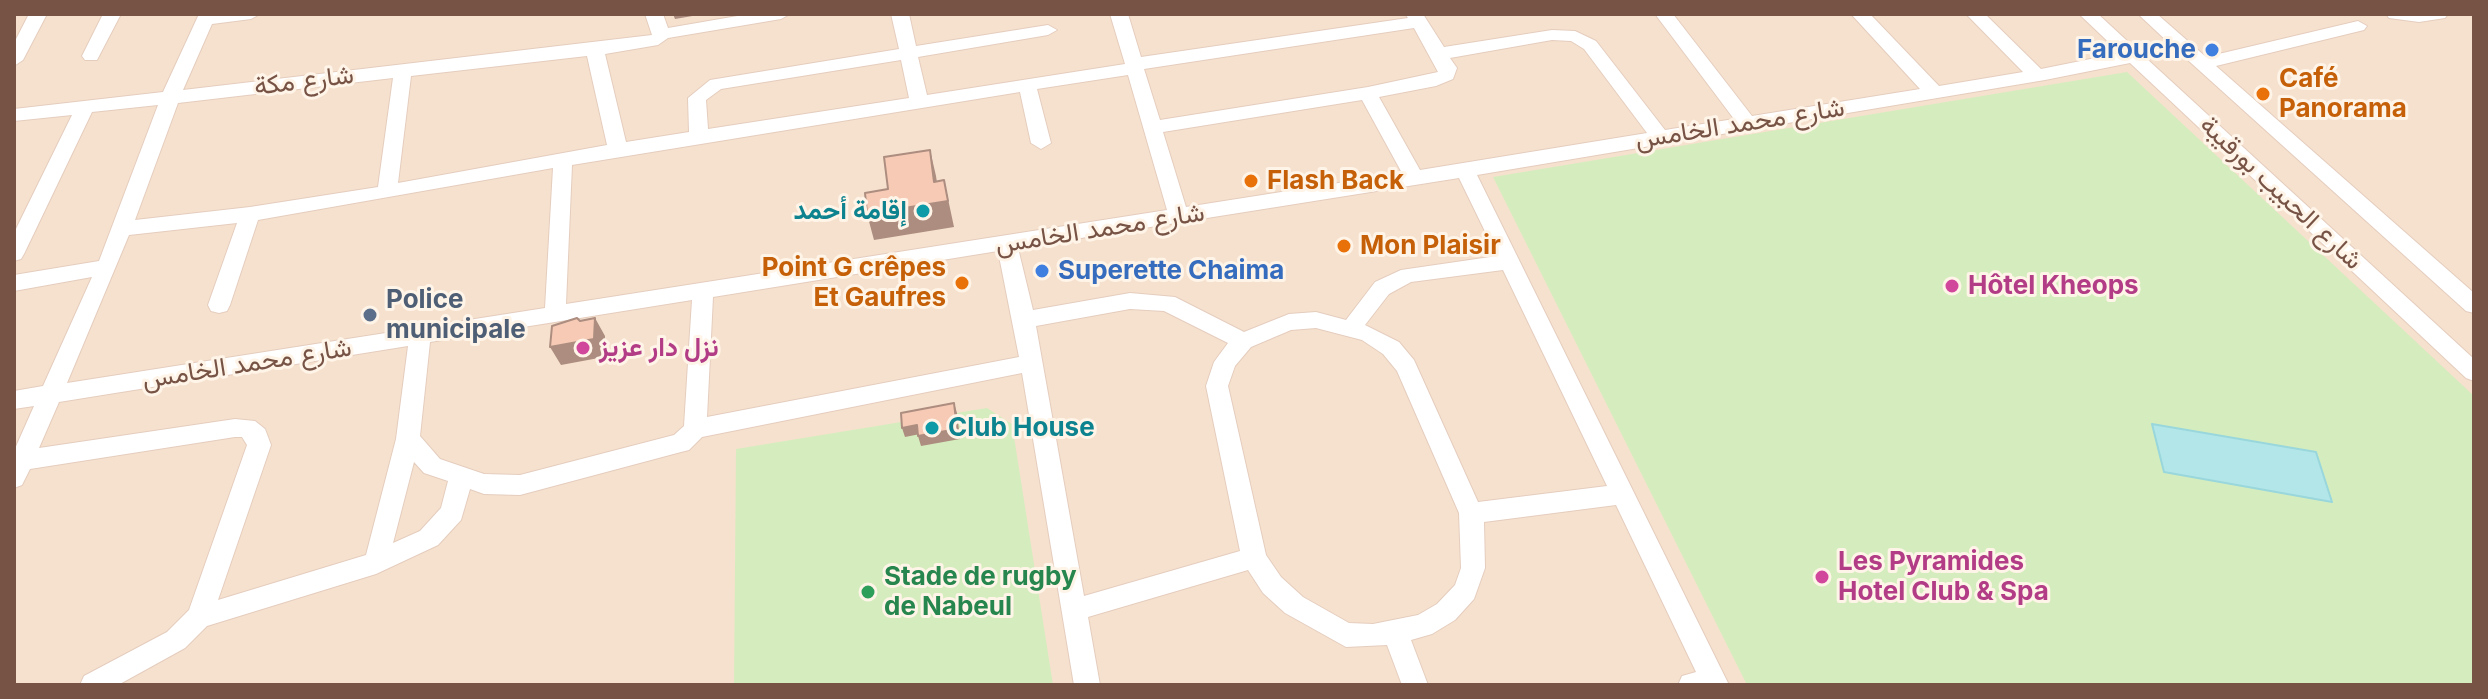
<!DOCTYPE html>
<meta charset="utf-8">
<style>
body{margin:0}
#map{position:relative;width:2488px;height:699px;overflow:hidden;background:#fef0e0;font-family:Inter,sans-serif}
canvas{display:block}
.frame{position:absolute;inset:0;border:16px solid #775345;pointer-events:none}
</style>
<div id="map">
<canvas width="2488" height="699"></canvas>
<div class="frame"></div>
</div>
<script>
const ctx = document.querySelector('canvas').getContext('2d');
ctx.lineJoin = 'round';
function fill(path, color) { ctx.fillStyle = color; ctx.fill(path, 'evenodd'); }
const shape = rows => new Path2D(rows.map(r => 'M' + r).join(''));
function trace(path, color, width, dash) { ctx.strokeStyle = color; ctx.lineWidth = width; ctx.lineCap = dash ? 'butt' : 'round'; ctx.setLineDash(dash || []); ctx.stroke(path); }
function drawText(font, color, halo, rows, align = 'center') {
  ctx.font = font + ' Inter,Vazirmatn,sans-serif'; ctx.lineWidth = 6; ctx.setLineDash([]); ctx.textBaseline = 'middle'; ctx.strokeStyle = halo; ctx.fillStyle = color; for (const [text, x, y, turn = 0] of rows) {
    ctx.save(); ctx.translate(x, y); ctx.rotate((+turn || 0) * Math.PI / 180); ctx.textAlign = isNaN(turn) ? turn : align; if (halo) ctx.strokeText(text, 0, 0); ctx.fillText(text, 0, 0); ctx.restore();
  }
}
fill(shape([
 [14,14,2474,14,2474,685,14,685]
]), '#f6e1ce');
fill(shape([
 [2127,72,2474,396,2474,685,1747,685,1493,177],
 [987,408,1012,424,1053,685,734,685,736,449]
]), '#d5edbe');
const water = shape([
 [2152,424,2316,452,2332,502,2164,472,2152,424]
]);
fill(water, '#b3e6e9');
trace(water, '#99d7dc', 2);
const minor = shape([
 [29,14,47,14,23,60,14,66,14,43,29,14],
 [103,14,121,14,97,60,85,60,82,56,103,14],
 [199,14,260,14,251,19,212,24,183,90,652,35,645,14,663,14,668,28,749,14,790,14,781,19,668,38,658,45,605,54,626,142,689,132,688,98,710,80,899,49,891,14,909,14,916,46,1048,25,1057,30,1048,35,918,57,927,95,1125,64,1110,14,1128,14,1141,57,1408,18,1405,14,1423,14,1444,47,1552,30,1575,31,1596,41,1665,130,1734,119,1655,14,1673,14,1752,116,1920,89,1851,14,1870,14,1939,86,2023,72,1966,14,1985,14,2041,69,2120,53,2079,14,2098,14,2137,50,2170,44,2138,14,2157,14,2206,57,2358,21,2367,26,2364,30,2216,66,2474,293,2474,313,2466,311,2180,53,2147,59,2474,359,2474,381,2466,378,2130,63,2045,80,1477,175,1729,685,1678,685,1682,676,1696,672,1616,505,1484,522,1485,568,1474,599,1455,620,1432,634,1411,640,1428,685,1402,685,1387,645,1346,647,1285,613,1263,593,1248,570,1088,617,1100,685,1074,685,1022,373,702,437,689,450,681,452,520,495,484,494,470,489,461,520,438,545,376,574,207,626,185,648,118,685,80,685,84,676,167,632,189,610,247,445,242,437,235,437,30,469,22,485,14,488,14,451,34,406,14,409,14,391,43,386,92,277,14,291,14,275,99,261,158,105,92,112,24,254,21,259,14,261,14,233,72,115,14,121,14,109,163,92,199,14],
 [1414,28,1438,72,1368,87,1160,120,1144,69,1414,28],
 [1552,40,1571,41,1584,49,1647,133,1420,170,1379,97,1436,86,1453,79,1457,68,1450,58,1552,40],
 [587,56,607,145,398,183,411,76,587,56],
 [901,60,909,98,708,129,706,100,721,89,901,60],
 [1128,75,1167,210,566,304,572,165,1020,92,1031,143,1041,149,1051,143,1037,89,1128,75],
 [393,78,378,187,250,207,135,220,178,103,393,78],
 [1362,100,1402,173,1186,207,1163,132,1362,100],
 [553,168,545,308,67,383,129,235,237,223,208,305,211,311,219,313,227,311,230,305,258,220,553,168],
 [1459,178,1497,256,1401,270,1375,282,1346,320,1316,312,1289,314,1244,332,1175,297,1130,293,1033,310,1018,248,1459,178],
 [998,251,1019,357,707,417,713,297,998,251],
 [1503,270,1607,486,1478,502,1414,360,1399,342,1365,325,1389,294,1411,282,1503,270],
 [692,300,684,426,674,435,520,475,484,474,440,459,420,436,430,342,692,300],
 [1130,309,1164,311,1228,343,1214,362,1206,386,1240,551,1084,596,1036,326,1130,309],
 [1316,328,1362,340,1383,354,1397,371,1459,513,1461,568,1455,585,1437,604,1418,615,1373,624,1349,623,1303,597,1281,577,1266,555,1228,386,1235,366,1251,347,1291,330,1316,328],
 [408,346,396,439,366,555,218,600,271,445,265,429,255,421,235,419,39,448,59,402,408,346],
 [414,462,424,473,448,481,441,508,420,531,393,543,414,462],
 [2386,14,2448,14,2445,18,2419,22,2389,18,2386,14]
]);
trace(minor, '#e5cdbe', 2);
fill(minor, '#fff');
fill(shape([
 [673,14,704,14,675,19],
 [930,150,936,176,940,202,944,180,954,227,874,240,867,214,934,182],
 [595,318,605,336,604,357,561,365,550,347],
 [954,403,957,413,960,439,921,446,918,436],
 [917,425,920,434,905,437,902,428]
]), '#ac8d7f');
const building = shape([
 [930,150,934,182,944,180,948,201,867,214,865,193,888,189,884,157,930,150],
 [577,318,580,321,595,318,594,339,550,347,552,326,577,318],
 [954,403,957,429,918,436,917,425,902,428,901,413,954,403]
]);
fill(building, '#f6cab5');
trace(building, '#ac8d7f', 2);
for (const [x, y, r, color] of [
 [2212,50,8,"#3f7fe0"],
 [2263,94,8,"#e8710a"],
 [1251,181,8,"#e8710a"],
 [923,211,8,"#0f9aa8"],
 [1344,246,8,"#e8710a"],
 [1042,271,8,"#3f7fe0"],
 [962,283,8,"#e8710a"],
 [1952,286,8,"#d1479c"],
 [370,315,8,"#5c6f8a"],
 [583,348,8,"#d1479c"],
 [932,428,8,"#0f9aa8"],
 [1822,577,8,"#d1479c"],
 [868,592,8,"#2e9e5b"]
]) { const dot = new Path2D(); dot.arc(x, y, r, 0, 2 * Math.PI); ctx.fillStyle = color; ctx.fill(dot); trace(dot, '#fff4e8', 3); }
drawText('bold 26px', '#366cbe', '#fff4e8', [
 ["Farouche",2196,50],
 ["Superette Chaima",1058,271,"left"]
], 'right');
drawText('bold 26px', '#c56008', '#fff4e8', [
 ["Café",2279,79],
 ["Panorama",2279,109],
 ["Flash Back",1267,181],
 ["Mon Plaisir",1360,246],
 ["Point G crêpes",946,268,"right"],
 ["Et Gaufres",946,298,"right"]
], 'left');
drawText('26px', '#775345', '#fff4e8', [
 ["شارع مكة",304,81,-7],
 ["شارع محمد الخامس",1740,124,-9],
 ["شارع الحبيب بورقيبة",2281,193,43],
 ["شارع محمد الخامس",1100,229,-9],
 ["شارع محمد الخامس",247,364,-9]
]);
drawText('bold 26px', '#0d838f', '#fff4e8', [
 ["إقامة أحمد",907,211],
 ["Club House",948,428,"left"]
], 'right');
drawText('bold 26px', '#b23c85', '#fff4e8', [
 ["Hôtel Kheops",1968,286],
 ["نزل دار عزيز",599,348],
 ["Les Pyramides",1838,562],
 ["Hotel Club & Spa",1838,592]
], 'left');
drawText('bold 26px', '#4e5e75', '#fff4e8', [
 ["Police",386,300],
 ["municipale",386,330]
], 'left');
drawText('bold 26px', '#27864d', '#fff4e8', [
 ["Stade de rugby",884,577],
 ["de Nabeul",884,607]
], 'left');
</script>
